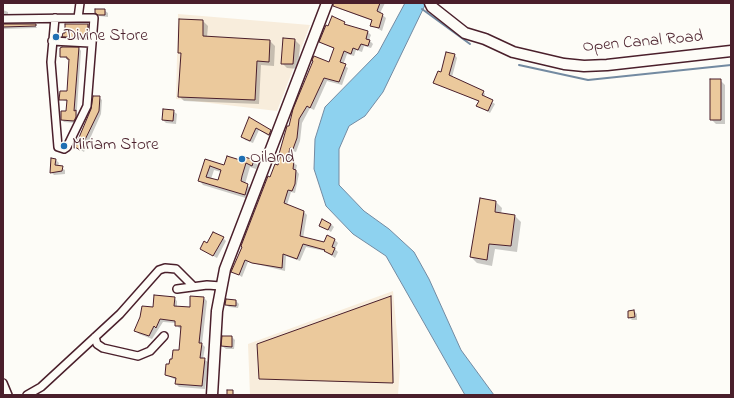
<!DOCTYPE html>
<style>
body{margin:0}
#map{position:relative;width:734px;height:398px;overflow:hidden;background:#fdfcf7;font-family:"Indie Flower",sans-serif}
canvas{display:block}
.frame{position:absolute;inset:0;border:4px solid #4a1f2b;pointer-events:none}
</style>
<div id="map">
<canvas width="734" height="398"></canvas>
<div class="frame"></div>
</div>
<script>
const ctx = document.querySelector('canvas').getContext('2d');
ctx.lineJoin = 'round';
function fill(path, color) { ctx.fillStyle = color; ctx.fill(path, 'evenodd'); }
const shape = rows => new Path2D(rows.map(r => 'M' + r).join(''));
function trace(path, color, width, dash) { ctx.strokeStyle = color; ctx.lineWidth = width; ctx.lineCap = dash ? 'butt' : 'round'; ctx.setLineDash(dash || []); ctx.stroke(path); }
function drawText(font, color, halo, rows, align = 'center') {
  ctx.font = font + ' "Indie Flower",sans-serif'; ctx.lineWidth = 3; ctx.setLineDash([]); ctx.textBaseline = 'middle'; ctx.strokeStyle = halo; ctx.fillStyle = color; for (const [text, x, y, turn = 0] of rows) {
    ctx.save(); ctx.translate(x, y); ctx.rotate((+turn || 0) * Math.PI / 180); ctx.textAlign = isNaN(turn) ? turn : align; if (halo) ctx.strokeText(text, 0, 0); ctx.fillText(text, 0, 0); ctx.restore();
  }
}
fill(shape([
 [178,14,310,25,277,111,176,99],
 [393,291,400,366,398,395,250,395,248,344]
]), '#f8eddc');
const water = shape([
 [405,3,426,3,383,92,365,116,349,126,339,149,339,185,364,211,389,229,414,252,429,279,461,350,494,395,465,395,386,256,353,234,326,206,314,169,315,139,325,107,378,53,405,3]
]);
fill(water, '#8ed2ef');
trace(water, '#738aa1', 1);
fill(shape([
 [338,3,385,3,380,13,386,18,382,31,372,25,373,21,340,9,337,6],
 [3,10,8,12,8,16,3,18],
 [104,10,108,13,108,17,99,16,96,13],
 [332,18,348,26,368,32,371,35,369,40,373,44,371,48,364,46,362,52,356,50,354,56,347,54,343,65,348,68,342,85,327,81,314,110,310,108,302,123,300,141,296,152,293,151,290,162,297,165,296,170,299,174,295,193,291,192,287,205,304,212,307,215,303,238,325,243,335,240,338,243,335,249,338,252,335,258,325,251,306,247,300,261,286,256,285,271,248,262,242,277,232,271,271,178,279,166,289,128,329,63,335,49,320,42],
 [203,21,208,26,207,37,270,41,275,46,274,66,261,65,259,104,184,101,179,96,182,55,179,52],
 [3,24,35,25,37,28,3,29],
 [66,25,88,25,90,28,90,40,66,39,63,36,66,34],
 [295,40,300,45,298,69,287,68,282,63],
 [62,48,79,48,81,51,76,123,64,122,62,120,67,112,68,102,60,99,68,92,70,60,61,56],
 [455,55,457,58,452,77,483,91,485,94,484,97,495,104,490,113,478,106,480,102,434,82],
 [720,80,725,85,725,124,716,124,711,119],
 [99,97,102,100,101,114,84,152,76,147],
 [163,110,173,111,177,114,176,124,166,123,163,120],
 [249,118,271,131,274,134,272,138,259,130,253,143,245,140,242,136],
 [56,160,59,163,58,166,65,170,65,174,54,175,51,172],
 [206,160,225,166,241,161,253,161,258,165,256,169,250,167,245,184,252,189,249,199,203,185,199,180],
 [214,170,221,172,218,182,211,179],
 [481,199,496,202,502,208,501,214,515,216,521,222,517,252,495,249,492,266,477,263,471,257],
 [331,224,334,227,331,232,320,225],
 [223,238,226,241,217,258,201,249],
 [391,297,394,383,260,378],
 [174,298,177,301,177,307,192,308,204,298,207,301,202,344,205,347,203,359,208,362,205,389,179,387,176,384,176,380,166,375,172,360,180,351,182,329,179,328,176,323,163,322,152,339,139,334,136,331,154,308],
 [236,301,239,304,238,308,229,307,226,304],
 [634,311,637,314,637,320,632,320,629,317],
 [232,337,235,340,234,349,226,349,222,346]
]), '#0003');
trace(shape([
 [422,9,470,44],
 [519,65,588,80,731,65]
]), '#738aa1', 2);
const building = shape([
 [333,3,380,3,377,11,383,14,379,28,370,26,372,20,333,6,333,3],
 [95,9,105,9,105,15,98,15,95,13,95,9],
 [332,16,345,22,344,24,368,31,366,39,370,40,368,46,361,44,358,50,353,48,351,54,344,51,340,62,346,64,339,82,324,78,310,108,307,106,299,119,297,138,293,149,290,148,287,160,294,161,293,169,296,170,295,184,292,191,288,190,284,203,304,211,300,236,324,242,327,235,335,239,332,247,335,248,332,255,324,251,325,250,303,244,297,259,283,254,282,268,252,263,245,260,239,275,231,272,242,247,241,246,268,176,270,177,275,164,278,165,281,154,279,154,287,126,289,126,293,109,313,61,312,60,314,56,329,62,334,48,319,42,326,25,328,26,332,16],
 [179,19,203,20,203,36,270,40,269,62,257,61,255,100,178,97,181,53,178,53,179,19],
 [3,24,36,24,36,26,3,27,3,24],
 [65,24,88,24,87,38,62,37,63,33,65,33,65,24],
 [283,38,295,39,293,64,281,64,283,38],
 [62,47,79,47,74,111,76,110,76,117,74,121,61,120,61,111,66,111,67,100,59,100,60,91,67,91,69,59,67,59,67,57,60,57,60,48,62,47],
 [446,52,455,54,449,75,484,91,482,95,493,100,488,111,476,106,479,101,433,83,438,71,441,72,446,52],
 [710,79,721,79,721,120,710,120,710,79],
 [93,96,100,96,99,111,80,150,75,147,91,109,93,96],
 [163,109,174,110,173,121,162,120,163,109],
 [249,117,271,130,269,135,256,128,250,141,241,137,249,117],
 [227,156,240,160,242,156,254,160,252,166,246,163,242,176,241,181,248,184,245,195,198,181,205,159,224,165,227,156],
 [210,166,221,170,218,180,206,177,210,166],
 [51,158,56,159,55,165,63,166,62,171,50,173,51,158],
 [480,198,496,201,495,212,515,215,511,246,489,244,487,260,470,257,480,198],
 [322,219,331,224,328,230,319,226,322,219],
 [213,232,224,237,213,256,200,249,204,241,207,243,213,232],
 [154,295,175,297,174,306,190,307,190,296,204,297,199,343,202,343,200,358,205,358,202,386,175,384,176,378,165,375,166,364,169,364,170,359,172,359,173,350,179,350,181,326,175,326,175,321,160,319,156,328,154,326,149,336,134,331,140,317,142,306,153,307,154,295],
 [391,296,393,383,259,379,257,344,391,296],
 [226,299,236,300,236,306,225,305,226,299],
 [634,310,635,317,628,318,628,311,634,310],
 [222,336,232,336,232,347,221,346,222,336],
 [227,390,233,390,233,395,227,395,227,390]
]);
fill(building, '#ebc99c');
trace(building, '#4a1f2b', 1);
const street = shape([
 [78,18,80,3],
 [3,19,78,18,94,18,87,106,67,147,64,149,58,147,51,62,55,18],
 [52,41,90,43],
 [177,289,207,285,221,286],
 [95,337,97,344,103,348,138,356,150,351,164,336],
 [3,383,8,395],
 [27,395,41,387,120,314,159,270,165,268,176,269,193,286]
]);
const secondary = shape([
 [430,3,432,7,465,33,485,39,513,52,564,64,584,66,607,65,731,51],
 [212,395,217,311,225,269,327,3]
]);
trace(street, '#4a1f2b', 10);
trace(secondary, '#4a1f2b', 13);
trace(street, '#fdfcf7', 7);
trace(secondary, '#fdfcf7', 10);
for (const [x, y, r, color] of [
 [56,37,4,"#1f6fb2"],
 [64,146,4,"#1f6fb2"],
 [242,159,4,"#1f6fb2"]
]) { const dot = new Path2D(); dot.arc(x, y, r, 0, 2 * Math.PI); ctx.fillStyle = color; ctx.fill(dot); trace(dot, '#fdfcf7', 1.5); }
drawText('17px', '#4a1f2b', '#fdfcf7', [
 ["Divine Store",64,37],
 ["Miriam Store",72,146],
 ["Oiland",250,159]
], 'left');
drawText('17px', '#4a1f2b', '#fdfcf7', [
 ["Open Canal Road",643,43,-5]
]);
</script>
